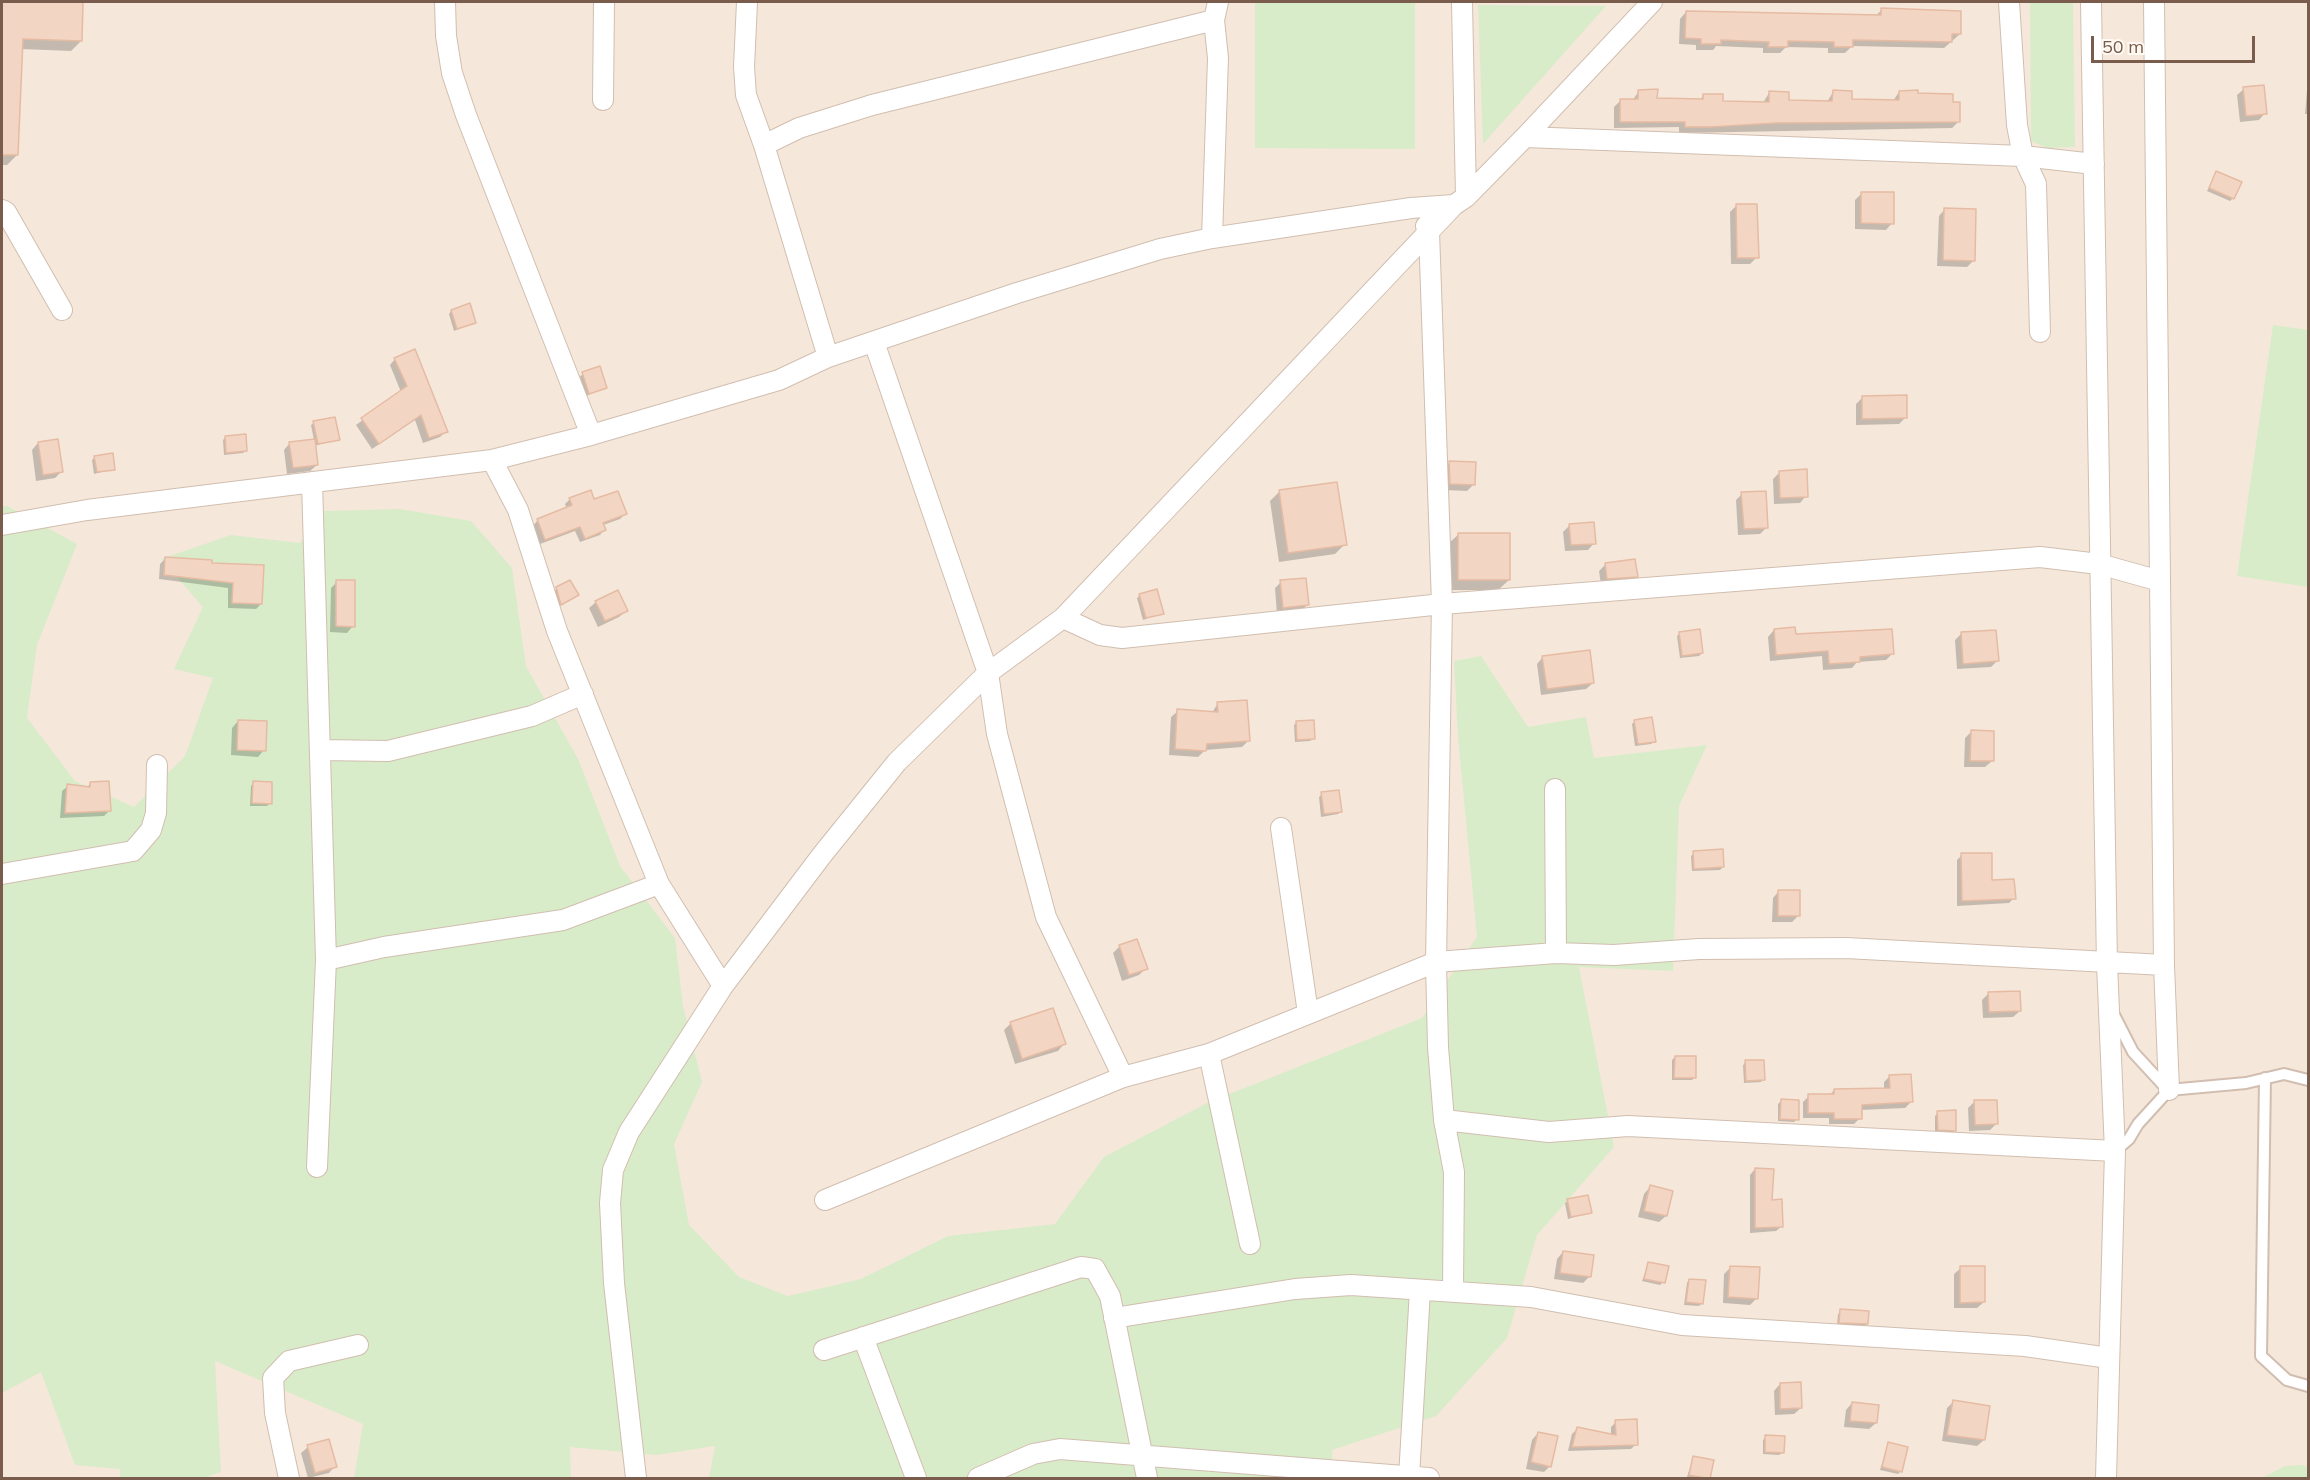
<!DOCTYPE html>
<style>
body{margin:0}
#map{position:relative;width:2310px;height:1480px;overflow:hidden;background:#fdf6ec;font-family:Mulish,sans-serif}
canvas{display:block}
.frame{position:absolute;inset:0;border:3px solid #7a5c4d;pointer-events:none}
.scale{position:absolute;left:2091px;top:36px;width:164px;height:27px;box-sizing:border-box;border:3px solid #7a5c4d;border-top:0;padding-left:8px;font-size:18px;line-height:21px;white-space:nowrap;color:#7a5c4d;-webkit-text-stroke:4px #fffaf3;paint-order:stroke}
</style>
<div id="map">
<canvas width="2310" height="1480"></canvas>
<div class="frame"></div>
<div class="scale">50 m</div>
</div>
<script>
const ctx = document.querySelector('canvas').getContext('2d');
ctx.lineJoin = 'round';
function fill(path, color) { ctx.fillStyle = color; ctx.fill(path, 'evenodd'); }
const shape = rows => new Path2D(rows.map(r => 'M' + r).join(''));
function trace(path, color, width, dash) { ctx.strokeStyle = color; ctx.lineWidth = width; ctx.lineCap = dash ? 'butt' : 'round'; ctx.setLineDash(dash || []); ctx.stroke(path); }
fill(shape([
 [2,2,2308,2,2308,1478,2,1478]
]), '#f5e8da');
fill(shape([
 [1255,2,1415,2,1415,149,1255,148],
 [2030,2,2073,2,2075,147,2047,148,2031,141],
 [1478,5,1606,6,1483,144],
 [2273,325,2308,330,2308,587,2237,576],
 [2,506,7,506,77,544,37,645,27,718,75,781,134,807,185,756,213,678,174,669,203,607,161,559,231,535,300,543,324,511,400,509,471,521,512,568,526,666,579,761,620,866,675,938,683,1006,702,1082,674,1144,689,1225,739,1277,788,1296,861,1279,948,1236,1055,1224,1104,1157,1209,1102,1422,1018,1477,937,1458,737,1454,661,1481,656,1528,727,1586,717,1594,758,1707,745,1679,806,1673,971,1579,967,1614,1147,1537,1235,1507,1338,1436,1416,1332,1450,1333,1478,709,1478,715,1446,656,1455,570,1447,571,1478,354,1478,363,1424,215,1361,221,1472,204,1478,120,1478,120,1469,75,1465,41,1372,2,1393],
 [2303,1465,2308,1468,2308,1478,2262,1478,2285,1466]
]), '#d8ecc9');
fill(shape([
 [2,2,82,2,81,41,71,51,21,49,17,155,7,165,2,165],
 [1882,10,1960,34,1944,48,1852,46,1845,53,1828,53,1828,48,1786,47,1780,53,1763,53,1763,48,1716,46,1713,50,1696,50,1696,45,1679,44,1680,19,1686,12,1875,16],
 [2308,79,2308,114,2305,114],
 [2244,89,2265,113,2259,120,2240,122,2237,95],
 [1639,91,1656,100,1699,101,1703,96,1721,103,1763,103,1769,93,1787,101,1827,102,1833,92,1851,101,1893,101,1899,92,1952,103,1959,121,1952,128,1679,133,1679,127,1614,128,1614,107,1620,101,1632,101],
 [2216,173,2233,198,2230,201,2207,191],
 [1861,194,1892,223,1886,230,1855,229,1855,200],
 [1736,206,1757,257,1750,264,1731,264,1730,212],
 [1945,209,1973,261,1967,267,1937,266,1939,216],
 [451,311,475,322,454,331,449,314],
 [395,359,446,431,440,437,423,443,415,420,372,449,356,425,401,392,390,365],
 [599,368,606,387,586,396,580,376],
 [1862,398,1906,417,1899,424,1856,425,1856,404],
 [314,423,338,439,314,446,317,465,310,471,287,474,284,450,290,443,314,440,311,425],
 [226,437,246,451,243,453,224,455,223,440],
 [38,443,61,472,55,478,36,481,32,450],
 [95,457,114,469,94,474,92,460],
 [1450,463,1474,484,1467,491,1444,490,1443,469],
 [1780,472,1806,496,1800,503,1774,504,1773,479],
 [1280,491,1345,544,1335,554,1279,562,1270,501],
 [1742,494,1767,527,1760,534,1738,535,1736,500],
 [570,499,593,501,625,514,620,519,603,525,604,530,600,535,580,542,575,531,540,544,533,526,537,521,567,509,565,504],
 [1570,525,1594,543,1588,550,1565,551,1563,532],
 [1459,534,1509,580,1498,590,1449,590,1448,544],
 [165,559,211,565,261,604,256,609,228,608,228,588,159,579,160,564],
 [1606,564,1636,576,1629,583,1601,585,1599,571],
 [337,582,353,626,347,633,330,632,331,588],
 [1281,582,1307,605,1301,611,1277,614,1275,588],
 [556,589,577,595,558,607,554,592],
 [1140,595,1162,613,1143,620,1137,598],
 [596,602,626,611,619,617,598,627,589,608],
 [1774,630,1794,635,1892,654,1886,660,1857,662,1852,668,1823,670,1822,656,1770,661,1768,637],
 [1680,633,1702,653,1699,656,1680,658,1677,636],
 [1961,634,1998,660,1991,667,1957,669,1955,640],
 [1543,657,1593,683,1586,689,1541,695,1537,664],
 [1218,703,1248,741,1242,747,1205,750,1198,757,1169,755,1171,717,1178,711,1212,713],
 [238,721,264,750,258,757,231,755,232,728],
 [1635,721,1654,741,1651,744,1635,746,1632,724],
 [1297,722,1313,739,1310,741,1295,742,1294,725],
 [1971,732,1992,761,1985,767,1964,767,1965,738],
 [91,783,109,811,104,816,60,818,62,791,68,786,86,788],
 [253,783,270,803,267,806,250,806,251,786],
 [1322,794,1341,812,1338,814,1321,817,1319,797],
 [1694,853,1723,867,1720,870,1692,871,1691,856],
 [1962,855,1990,881,2014,898,2009,903,1957,906,1957,860],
 [1779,891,1798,916,1792,922,1772,922,1773,898],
 [1136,941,1146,968,1139,975,1122,981,1113,953,1119,947],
 [1989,993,2020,1011,2013,1017,1983,1018,1982,1000],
 [1011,1023,1064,1044,1058,1051,1015,1064,1004,1030],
 [1675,1057,1694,1078,1692,1080,1672,1080,1672,1060],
 [1746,1062,1763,1079,1761,1082,1744,1083,1743,1065],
 [1890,1076,1911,1102,1905,1108,1860,1110,1860,1118,1854,1124,1829,1124,1829,1118,1803,1118,1803,1102,1809,1096,1829,1096,1834,1090,1884,1090,1884,1082],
 [1781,1101,1797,1119,1794,1122,1778,1121,1778,1104],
 [1974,1102,1996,1124,1990,1130,1969,1131,1968,1108],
 [1938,1113,1955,1130,1952,1133,1935,1132,1935,1116],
 [1755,1169,1782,1226,1776,1231,1750,1233,1750,1175],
 [1650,1187,1666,1216,1659,1222,1638,1217,1644,1194],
 [1568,1201,1591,1212,1568,1219,1565,1203],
 [1563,1252,1590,1276,1583,1283,1554,1279,1557,1259],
 [1649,1263,1663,1282,1660,1285,1642,1281],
 [1731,1267,1757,1298,1750,1305,1723,1303,1724,1274],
 [1961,1268,1984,1302,1977,1308,1954,1308,1954,1274],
 [1689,1280,1702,1303,1699,1306,1684,1305,1687,1283],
 [1841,1311,1867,1324,1864,1327,1837,1325,1838,1314],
 [1780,1384,1801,1408,1794,1414,1775,1415,1774,1391],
 [1953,1402,1984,1440,1977,1446,1942,1441,1947,1408],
 [1852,1403,1876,1423,1869,1429,1844,1427,1846,1410],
 [1616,1422,1636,1444,1631,1449,1568,1451,1572,1434,1577,1429,1611,1436,1611,1427],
 [1538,1433,1550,1466,1544,1472,1526,1469,1532,1440],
 [1766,1437,1782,1453,1779,1455,1763,1454,1763,1440],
 [1888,1444,1901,1471,1898,1474,1880,1470],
 [308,1447,335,1466,329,1473,308,1478,301,1453],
 [1693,1458,1709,1478,1687,1477]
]), '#0003');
const building = shape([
 [2,2,83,2,82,41,23,39,18,155,2,155,2,2],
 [1881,8,1961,11,1961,34,1952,34,1952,42,1853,40,1853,47,1834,47,1834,42,1788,41,1788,47,1768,47,1769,42,1721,40,1721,44,1701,44,1701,39,1685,38,1686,11,1881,15,1881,8],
 [2264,85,2267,114,2246,116,2243,87,2264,85],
 [1658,89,1657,98,1703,99,1703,94,1723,94,1723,101,1769,102,1769,91,1789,92,1789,100,1832,101,1833,90,1852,91,1852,99,1899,100,1899,91,1918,90,1918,93,1953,94,1953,102,1960,102,1960,122,1776,123,1710,127,1685,127,1685,122,1620,122,1620,99,1638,99,1638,90,1658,89],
 [2216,171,2242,182,2234,199,2209,188,2216,171],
 [1861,192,1894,192,1894,224,1861,223,1861,192],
 [1736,204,1757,204,1759,258,1737,258,1736,204],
 [1944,208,1976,209,1975,261,1943,260,1944,208],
 [470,303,476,323,457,329,451,310,470,303],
 [415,349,448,432,429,438,421,415,379,444,361,418,407,386,394,358,415,349],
 [600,366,607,388,589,394,582,372,600,366],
 [1907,395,1907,418,1862,419,1862,396,1907,395],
 [335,417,340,440,318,444,313,421,335,417],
 [246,434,247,451,226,453,225,436,246,434],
 [58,439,63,472,43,475,38,442,58,439],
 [315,439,318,465,293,468,289,442,315,439],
 [113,453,115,470,97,472,94,456,113,453],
 [1449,461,1476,462,1475,485,1450,484,1449,461],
 [1807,469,1808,497,1780,498,1779,471,1807,469],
 [1337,482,1347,545,1288,553,1279,490,1337,482],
 [591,490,594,499,618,491,627,514,603,523,606,530,585,539,580,527,545,540,537,519,572,505,569,498,591,490],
 [1766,491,1768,528,1744,529,1741,492,1766,491],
 [1594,522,1596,544,1571,545,1569,524,1594,522],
 [1458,533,1510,533,1510,580,1458,580,1458,533],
 [165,557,212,560,212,563,264,565,262,604,232,603,233,583,164,575,165,557],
 [1635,559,1638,577,1607,579,1605,563,1635,559],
 [1306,578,1309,605,1283,608,1280,580,1306,578],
 [336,580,355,580,355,627,336,626,336,580],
 [570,580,579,595,561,605,556,587,570,580],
 [1157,589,1164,614,1146,618,1139,594,1157,589],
 [618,590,628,611,605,621,595,601,618,590],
 [1795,627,1796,634,1892,629,1894,654,1860,657,1860,662,1829,664,1828,651,1776,655,1774,629,1795,627],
 [1700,629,1703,653,1682,656,1679,632,1700,629],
 [1996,630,1999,661,1963,664,1961,632,1996,630],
 [1590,650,1594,683,1547,689,1542,656,1590,650],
 [1247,700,1250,741,1207,744,1206,751,1175,749,1177,709,1218,712,1217,702,1247,700],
 [1652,717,1656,742,1638,744,1634,720,1652,717],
 [238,720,267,721,266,751,237,750,238,720],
 [1314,720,1315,739,1297,740,1296,721,1314,720],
 [1971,730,1994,731,1994,761,1970,761,1971,730],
 [109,781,111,811,65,813,67,784,90,787,90,782,109,781],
 [253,781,272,782,272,804,252,803,253,781],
 [1339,790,1342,812,1324,814,1321,792,1339,790],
 [1723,849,1724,867,1694,869,1693,851,1723,849],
 [1961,853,1992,853,1992,880,2014,879,2016,899,1962,901,1961,853],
 [1778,890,1800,890,1800,916,1778,916,1778,890],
 [1137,939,1148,969,1129,975,1119,945,1137,939],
 [2020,991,2021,1011,1989,1012,1988,992,2020,991],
 [1053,1008,1066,1044,1022,1059,1010,1022,1053,1008],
 [1675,1056,1696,1056,1696,1078,1674,1078,1675,1056],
 [1745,1060,1764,1060,1765,1080,1746,1081,1745,1060],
 [1911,1074,1913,1102,1862,1105,1862,1119,1834,1119,1834,1113,1808,1113,1808,1094,1834,1094,1834,1089,1890,1088,1889,1075,1911,1074],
 [1781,1099,1799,1100,1799,1120,1780,1119,1781,1099],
 [1974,1100,1997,1100,1998,1124,1975,1125,1974,1100],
 [1956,1110,1956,1131,1938,1130,1937,1111,1956,1110],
 [1755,1168,1774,1169,1772,1200,1782,1199,1783,1227,1755,1228,1755,1168],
 [1650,1185,1673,1191,1667,1216,1644,1211,1650,1185],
 [1588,1195,1592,1213,1571,1217,1567,1199,1588,1195],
 [1563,1251,1594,1255,1591,1277,1560,1273,1563,1251],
 [1648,1262,1669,1266,1665,1283,1644,1279,1648,1262],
 [1730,1266,1760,1267,1758,1299,1728,1297,1730,1266],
 [1960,1266,1985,1266,1985,1302,1960,1303,1960,1266],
 [1689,1279,1706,1280,1703,1304,1686,1302,1689,1279],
 [1840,1309,1869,1311,1868,1324,1839,1323,1840,1309],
 [1801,1382,1802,1408,1780,1409,1780,1383,1801,1382],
 [1953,1400,1990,1406,1985,1440,1947,1435,1953,1400],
 [1852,1402,1879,1405,1877,1423,1850,1421,1852,1402],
 [1637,1419,1638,1445,1572,1447,1577,1427,1616,1435,1615,1420,1637,1419],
 [1538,1432,1558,1436,1551,1467,1531,1462,1538,1432],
 [1765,1435,1785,1436,1784,1453,1765,1452,1765,1435],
 [329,1439,337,1467,315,1473,307,1445,329,1439],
 [1888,1442,1908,1447,1902,1472,1882,1467,1888,1442],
 [1693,1456,1714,1460,1710,1479,1689,1475,1693,1456]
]);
fill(building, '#f3d5c3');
trace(building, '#e6bba3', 1.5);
const service = shape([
 [2113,1013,2133,1052,2168,1090],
 [2265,1078,2261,1356,2287,1380,2308,1386],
 [2115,1151,2129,1139,2138,1124,2169,1090,2246,1083,2284,1074,2308,1080]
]);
const minor = shape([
 [445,2,446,36,452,73,466,115,591,435],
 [747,2,744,67,746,95,764,145],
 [1462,2,1466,197],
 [2009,2,2017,125,2023,156,2036,184,2040,332],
 [2091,2,2107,964,2115,1151,2106,1478],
 [2154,2,2164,965,2169,1090],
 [603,100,604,2],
 [1525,137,2023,156,2094,164],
 [2,210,6,212,62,310],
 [1426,226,1429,231,1442,604,1436,962,1438,1047,1444,1120,1454,1172,1453,1291],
 [1212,238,1218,58,1214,20,1218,2],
 [874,342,988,673,997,734,1046,917,1123,1077],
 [828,357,764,145,799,128,872,105,1214,20],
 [492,460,518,510,557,631,659,884,723,986],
 [312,482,326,960,317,1167],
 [2,525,87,510,492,460,591,435,779,380,828,357,1017,293,1160,249,1212,238,1411,208,1454,205,1466,197,1525,137,1652,2],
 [1063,618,1100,635,1122,638,1442,604,2040,557,2099,564,2160,581],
 [320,750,388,751,532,716,583,694],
 [1555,789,1556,953],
 [1281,828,1308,1013],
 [2,874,133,851,151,830,156,813,157,765],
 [326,960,384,947,563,920,659,884],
 [1209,1054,1250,1244],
 [1444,1120,1549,1132,1628,1126,2115,1151],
 [825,1200,1123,1077,1209,1054,1436,962,1556,953,1614,955,1699,949,1846,948,2164,965],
 [1114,1318,1295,1289,1351,1285,1531,1297,1682,1325,2025,1346,2109,1358],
 [863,1337,916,1478],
 [824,1350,1081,1267,1095,1269,1110,1296,1147,1478],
 [1409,1477,1420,1290],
 [289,1478,275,1413,273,1378,289,1361,358,1345],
 [636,1478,614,1283,610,1203,613,1170,629,1132,723,986,822,855,897,762,988,673,1063,618,1454,205],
 [978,1478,1033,1454,1060,1449,1429,1478]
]);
trace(service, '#d1beb0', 14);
trace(minor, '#d1beb0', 22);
trace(service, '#fff', 10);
trace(minor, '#fff', 20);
</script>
